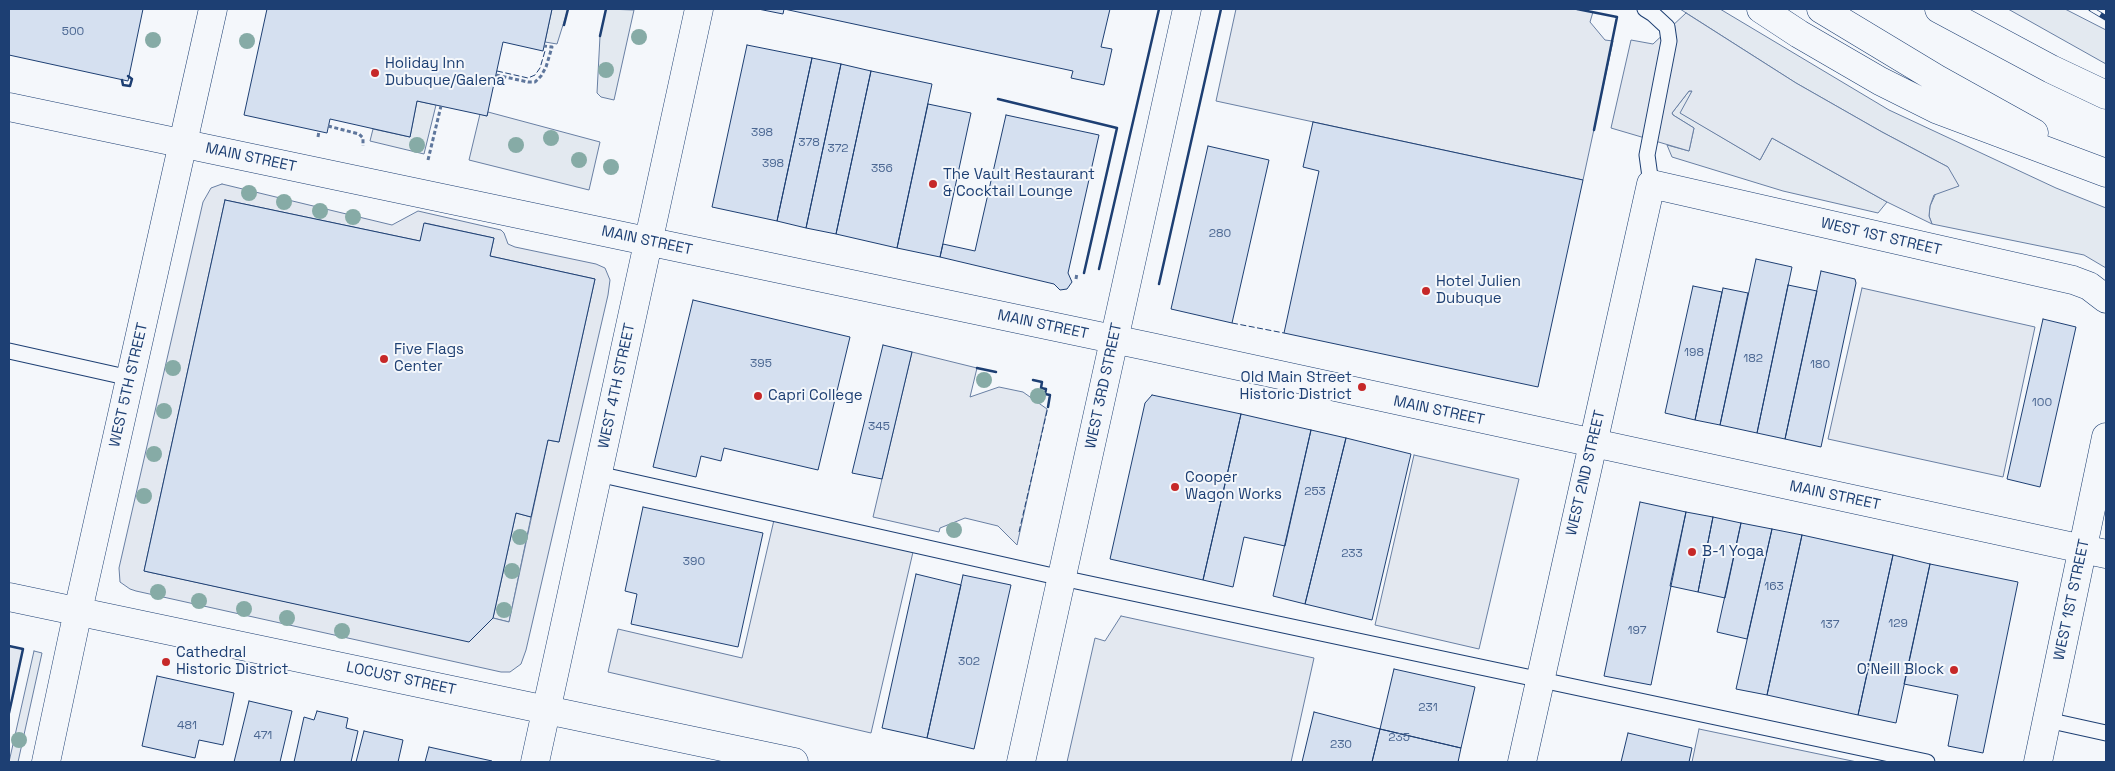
<!DOCTYPE html>
<style>
body{margin:0}
#map{position:relative;width:2115px;height:771px;overflow:hidden;background:#f4f7fb;font-family:"Space Grotesk",sans-serif}
canvas{display:block}
.frame{position:absolute;inset:0;border:10px solid #1d3f73;pointer-events:none}
</style>
<div id="map">
<canvas width="2115" height="771"></canvas>
<div class="frame"></div>
</div>
<script>
const ctx = document.querySelector('canvas').getContext('2d');
ctx.lineJoin = 'round';
function fill(path, color) { ctx.fillStyle = color; ctx.fill(path, 'evenodd'); }
const shape = rows => new Path2D(rows.map(r => 'M' + r).join(''));
function trace(path, color, width, dash) { ctx.strokeStyle = color; ctx.lineWidth = width; ctx.lineCap = dash ? 'butt' : 'round'; ctx.setLineDash(dash || []); ctx.stroke(path); }
function drawText(font, color, halo, rows, align = 'center') {
  ctx.font = font + ' "Space Grotesk",sans-serif'; ctx.lineWidth = 4; ctx.setLineDash([]); ctx.textBaseline = 'middle'; ctx.strokeStyle = halo; ctx.fillStyle = color; for (const [text, x, y, turn = 0] of rows) {
    ctx.save(); ctx.translate(x, y); ctx.rotate((+turn || 0) * Math.PI / 180); ctx.textAlign = isNaN(turn) ? turn : align; if (halo) ctx.strokeText(text, 0, 0); ctx.fillText(text, 0, 0); ctx.restore();
  }
}
const green = shape([
 [552,9,568,9,557,44,545,42,552,9],
 [606,9,634,10,614,100,601,97,597,93,600,36,606,9],
 [1680,9,1720,9,1889,110,2056,188,2106,208,2106,268,2084,255,1932,224,1929,216,1930,206,1948,167,1882,132,1796,83,1680,9],
 [2008,9,2065,9,2106,30,2106,64,2008,9],
 [1689,91,1692,91,1692,94,1681,113,1760,160,1772,138,1887,202,1878,213,1783,191,1672,157,1667,145,1689,151,1694,128,1673,115,1672,113,1689,91],
 [417,101,436,105,424,154,370,141,373,129,410,137,417,101],
 [488,112,600,142,589,190,469,160,480,114,487,116,488,112],
 [516,513,531,517,509,622,493,618,516,513],
 [34,651,42,653,18,762,9,762,34,651]
]);
fill(green, '#e3e9f0');
trace(green, '#687fa3', 1);
const parking = shape([
 [1236,9,1577,9,1593,12,1590,22,1605,40,1613,41,1583,180,1216,101,1236,9],
 [1686,13,1796,83,1882,132,1948,167,1959,186,1934,195,1930,206,1929,216,1932,224,1887,202,1772,138,1760,160,1680,113,1692,91,1689,91,1672,113,1673,115,1694,128,1689,151,1611,128,1631,40,1653,44,1686,13],
 [222,184,392,225,418,211,501,230,504,233,508,244,515,247,596,264,605,268,610,280,608,295,526,650,521,664,510,672,501,672,136,591,130,589,120,582,119,568,203,202,211,188,222,184],
 [225,200,420,241,425,223,494,238,490,256,595,279,559,442,548,440,509,622,493,618,469,641,144,571,225,200],
 [1862,288,2035,327,2003,477,1828,439,1862,288],
 [912,352,977,368,970,397,999,387,1023,392,1047,409,1017,545,998,526,965,518,940,528,939,532,873,517,912,352],
 [1414,455,1519,479,1479,649,1375,625,1414,455],
 [774,520,913,552,871,733,608,672,618,629,742,658,774,520],
 [1121,616,1314,658,1291,762,1067,762,1095,638,1105,641,1121,616],
 [9,646,23,649,9,713,9,646],
 [1699,729,1857,762,1692,762,1699,729]
]);
fill(parking, '#e3e8f0');
trace(parking, '#687fa3', 1);
const building = shape([
 [9,9,143,9,128,81,9,55,9,9],
 [267,9,552,9,543,51,503,42,487,116,417,101,410,137,330,119,327,133,244,115,267,9],
 [758,9,1110,9,1101,47,1112,49,1104,85,1071,78,1073,71,784,9,783,14,758,9],
 [747,45,812,58,777,221,712,207,747,45],
 [812,58,841,64,806,228,777,221,812,58],
 [841,64,871,71,836,234,806,228,841,64],
 [871,71,932,84,897,248,836,234,871,71],
 [928,104,971,113,940,257,897,248,928,104],
 [1006,115,1099,135,1068,273,1072,282,1067,289,1060,290,1054,284,940,257,943,244,975,251,1006,115],
 [1313,122,1583,180,1538,387,1284,333,1319,171,1303,167,1313,122],
 [1208,146,1269,160,1232,323,1171,309,1208,146],
 [225,200,420,241,424,223,494,238,490,256,595,279,559,442,548,440,531,517,516,513,493,618,469,642,144,571,225,200],
 [1756,259,1792,267,1757,433,1720,425,1756,259],
 [1821,271,1855,279,1856,283,1821,447,1785,439,1821,271],
 [1788,285,1817,291,1785,439,1757,433,1788,285],
 [1693,286,1722,292,1695,420,1665,413,1693,286],
 [1723,288,1748,293,1720,425,1695,420,1723,288],
 [693,300,850,337,818,470,724,448,721,461,701,456,696,477,653,467,693,300],
 [2043,319,2076,327,2040,487,2007,479,2043,319],
 [883,345,912,352,882,479,852,473,883,345],
 [1152,395,1241,414,1203,580,1110,559,1145,403,1152,395],
 [1241,414,1311,430,1285,546,1244,537,1233,587,1203,580,1241,414],
 [1311,430,1346,438,1305,604,1273,596,1311,430],
 [1346,438,1411,454,1372,620,1305,604,1346,438],
 [1640,502,1686,512,1651,685,1604,676,1640,502],
 [643,507,763,533,738,647,631,624,637,594,625,591,643,507],
 [1686,512,1713,517,1698,592,1670,586,1686,512],
 [1713,517,1741,523,1725,598,1698,592,1713,517],
 [1741,523,1772,529,1747,639,1717,632,1741,523],
 [1772,529,1802,535,1767,695,1736,689,1772,529],
 [1802,535,1893,555,1858,715,1767,695,1802,535],
 [1893,555,1930,564,1896,723,1858,715,1893,555],
 [1930,564,2018,582,1983,753,1948,746,1958,695,1904,684,1930,564],
 [916,574,961,585,927,738,882,728,916,574],
 [963,575,1011,585,974,749,927,738,963,575],
 [1394,669,1475,687,1461,748,1380,729,1394,669],
 [157,676,234,693,223,745,199,740,195,758,142,746,157,676],
 [249,701,292,711,280,762,234,762,249,701],
 [317,711,348,718,346,728,358,731,351,762,294,762,304,717,314,720,317,711],
 [1314,712,1380,729,1372,762,1302,762,1314,712],
 [1380,729,1461,748,1458,762,1372,762,1380,729],
 [364,731,403,740,398,762,356,762,364,731],
 [1628,733,1692,748,1689,762,1621,762,1628,733],
 [429,747,492,761,492,762,425,762,429,747]
]);
fill(building, '#d5e0f0');
trace(building, '#1d3f73', 1);
const lane = shape([
 [1645,9,1653,14,1667,27,1669,41,1647,155,1651,184],
 [9,351,130,378],
 [598,474,1062,578,1927,762],
 [2047,720,2106,733]
]);
const street = shape([
 [9,107,1151,347,2106,554],
 [535,762,699,9],
 [1522,762,1651,184,2073,280,2089,286,2106,299],
 [2038,762,2106,437]
]);
const secondary = shape([
 [9,597,794,762],
 [46,762,78,611,213,9],
 [1021,762,1187,9]
]);
const highway = shape([
 [1761,9,1799,34,1880,81,1938,110,2106,173],
 [1821,9,1937,79,2034,133],
 [1939,9,2051,69,2106,95]
]);
trace(lane, '#1d3f73', 17);
trace(street, '#1d3f73', 29);
trace(secondary, '#1d3f73', 29);
trace(highway, '#1d3f73', 29);
trace(shape([
 [496,75,528,82,535,82,541,76,546,67,552,47,544,46],
 [328,126,359,134,363,138,363,146],
 [318,137,319,131],
 [428,160,441,106],
 [1076,279,1077,273]
]), '#5e769c', 3, [4, 2.5]);
trace(lane, '#f4f7fb', 15);
trace(street, '#f4f7fb', 28);
trace(secondary, '#f4f7fb', 28);
trace(highway, '#f4f7fb', 28);
const rail = shape([
 [2091,9,2106,18]
]);
trace(rail, '#1d3f73', 5.5);
trace(rail, '#f4f7fb', 4, [11]);
trace(shape([
 [629,9,635,9],
 [497,71,528,78,535,75,540,68,545,51,543,51],
 [1232,323,1284,333],
 [1019,532,1048,407]
]), '#1d3f73', 1, [6, 2.5]);
trace(shape([
 [1577,9,1617,17,1594,130],
 [564,25,568,9],
 [600,36,606,9],
 [122,80,123,85,130,86,132,79,128,76],
 [998,99,1117,128,1084,273],
 [1099,269,1159,9],
 [1159,284,1221,9],
 [977,368,996,372],
 [1033,380,1042,382,1041,388,1046,389,1045,394,1050,395,1048,407],
 [9,646,23,649,9,713]
]), '#1d3f73', 2.5);
ctx.fillStyle = '#86aba6';
for (const [x, y] of [
 [639,37],
 [153,40],
 [247,41],
 [606,70],
 [551,138],
 [417,145],
 [516,145],
 [579,160],
 [611,167],
 [249,193],
 [284,202],
 [320,211],
 [353,217],
 [173,368],
 [984,380],
 [1038,396],
 [164,411],
 [154,454],
 [144,496],
 [954,530],
 [520,537],
 [512,571],
 [158,592],
 [199,601],
 [244,609],
 [504,610],
 [287,618],
 [342,631],
 [19,740]
]) { ctx.beginPath(); ctx.arc(x, y, 8, 0, 2 * Math.PI); ctx.fill(); }
for (const [x, y, r, color] of [
 [375,73,5,"#c62828"],
 [933,184,5,"#c62828"],
 [1426,291,5,"#c62828"],
 [384,359,5,"#c62828"],
 [1362,387,5,"#c62828"],
 [758,396,5,"#c62828"],
 [1175,487,5,"#c62828"],
 [1692,552,5,"#c62828"],
 [166,662,5,"#c62828"],
 [1954,670,5,"#c62828"]
]) { const dot = new Path2D(); dot.arc(x, y, r, 0, 2 * Math.PI); ctx.fillStyle = color; ctx.fill(dot); trace(dot, '#f4f7fb', 2); }
drawText('12px', '#4b6792', null, [
 ["500",73,32],
 ["398",762,133],
 ["378",809,143],
 ["372",838,149],
 ["398",773,164],
 ["356",882,169],
 ["280",1220,234],
 ["198",1694,353],
 ["182",1753,359],
 ["395",761,364],
 ["180",1820,365],
 ["100",2042,403],
 ["345",879,427],
 ["253",1315,492],
 ["233",1352,554],
 ["390",694,562],
 ["163",1774,587],
 ["129",1898,624],
 ["137",1830,625],
 ["197",1637,631],
 ["302",969,662],
 ["231",1428,708],
 ["481",187,726],
 ["471",263,736],
 ["235",1399,738],
 ["230",1341,745]
]);
drawText('15px', '#1d3f73', '#f4f7fb', [
 ["Holiday Inn",385,64],
 ["Dubuque/Galena",385,81],
 ["The Vault Restaurant",943,175],
 ["& Cocktail Lounge",943,192],
 ["Hotel Julien",1436,282],
 ["Dubuque",1436,299],
 ["Five Flags",394,350],
 ["Center",394,367],
 ["Old Main Street",1352,378,"right"],
 ["Historic District",1352,395,"right"],
 ["Capri College",768,396],
 ["Cooper",1185,478],
 ["Wagon Works",1185,495],
 ["B-1 Yoga",1702,552],
 ["Cathedral",176,653],
 ["Historic District",176,670],
 ["O'Neill Block",1944,670,"right"]
], 'left');
drawText('15px', '#1d3f73', '#f4f7fb', [
 ["MAIN STREET",251,158,12],
 ["WEST 1ST STREET",1881,237,13],
 ["MAIN STREET",647,241,12],
 ["MAIN STREET",1043,325,12],
 ["WEST 5TH STREET",129,385,-77],
 ["WEST 4TH STREET",617,386,-78],
 ["WEST 3RD STREET",1104,386,-78],
 ["MAIN STREET",1439,411,12],
 ["WEST 2ND STREET",1586,473,-77],
 ["MAIN STREET",1835,496,12],
 ["WEST 1ST STREET",2072,600,-78],
 ["LOCUST STREET",401,679,12]
]);
</script>
